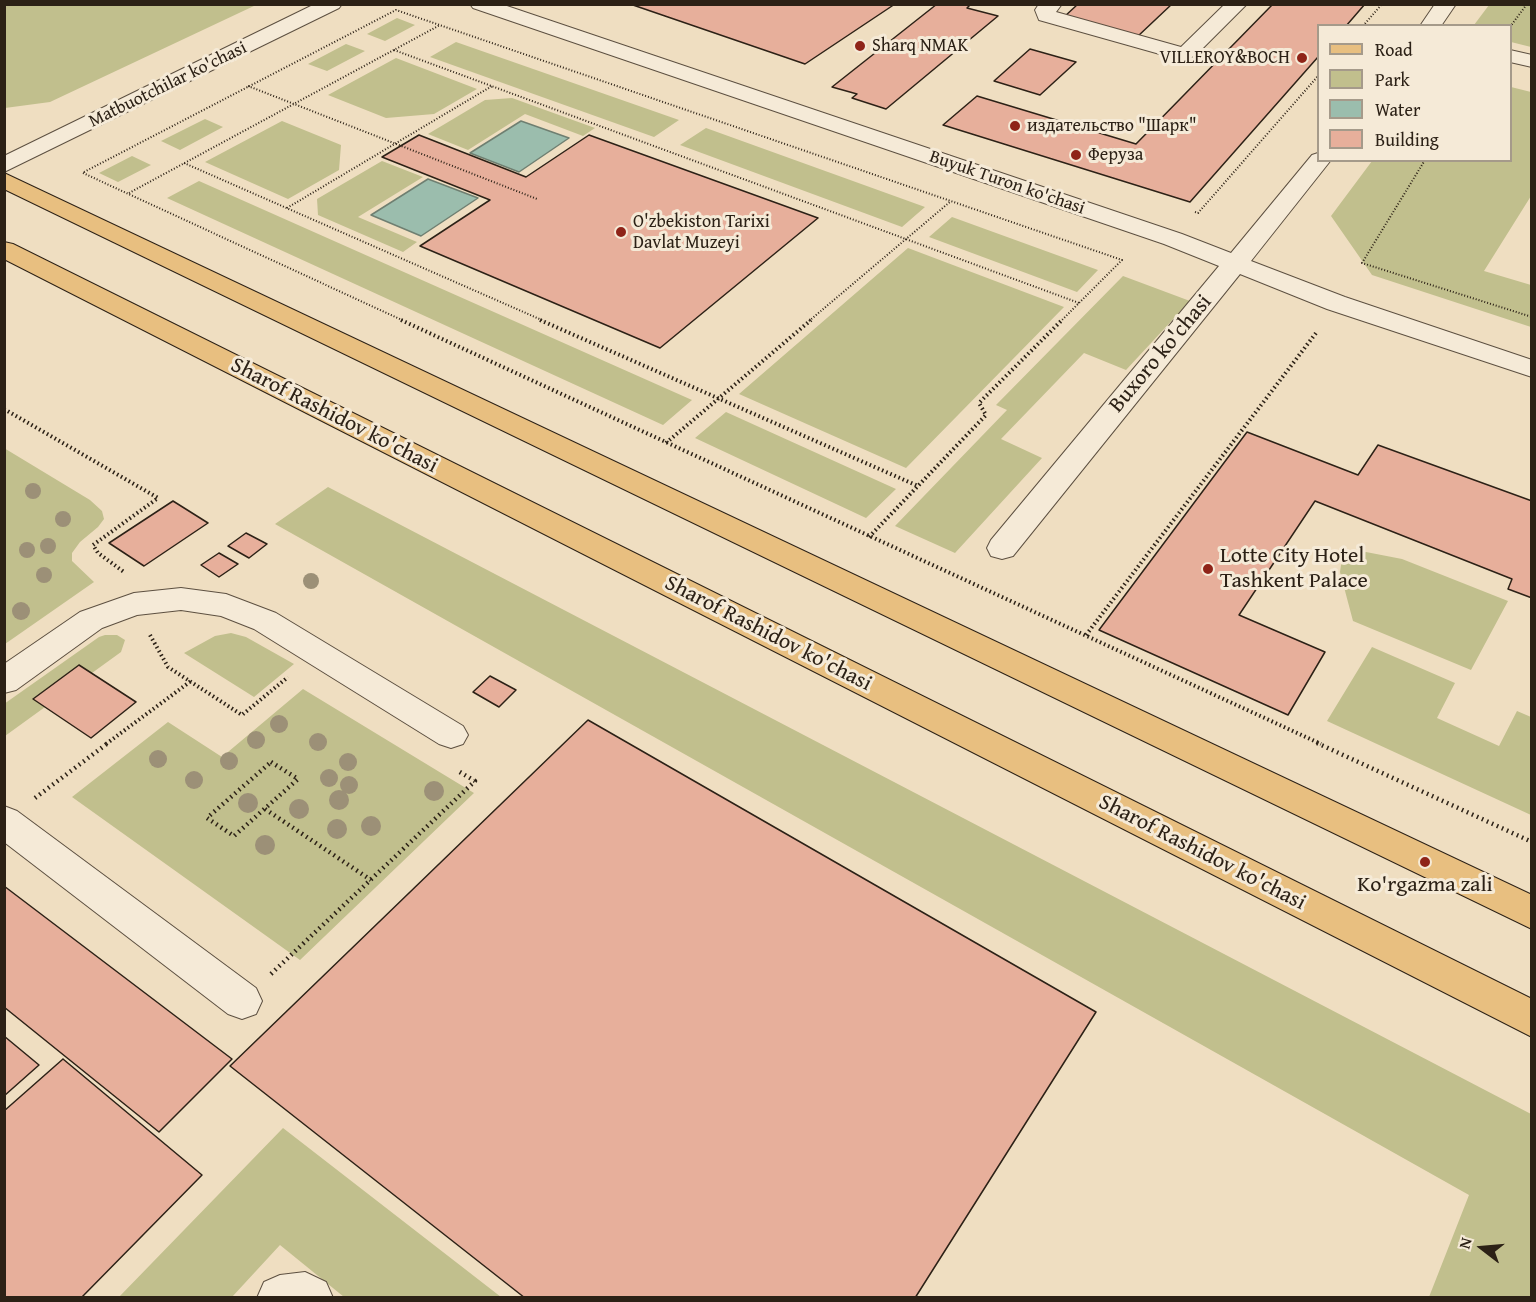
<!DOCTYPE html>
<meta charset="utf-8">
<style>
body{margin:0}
#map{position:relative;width:1536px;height:1302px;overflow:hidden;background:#efdec1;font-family:"Gentium Book Plus",serif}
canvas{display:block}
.frame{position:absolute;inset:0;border:6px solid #2c2116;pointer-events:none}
.legend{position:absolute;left:1317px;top:24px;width:195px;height:138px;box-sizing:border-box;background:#f5ead7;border:2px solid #a59a8a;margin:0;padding:8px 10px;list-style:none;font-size:18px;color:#2c2116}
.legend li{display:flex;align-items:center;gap:12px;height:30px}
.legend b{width:30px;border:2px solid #a59a8a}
.north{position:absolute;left:1452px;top:1218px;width:60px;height:60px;-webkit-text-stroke:4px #f5ead7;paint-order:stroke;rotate:286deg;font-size:16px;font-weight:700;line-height:24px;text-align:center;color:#2c2116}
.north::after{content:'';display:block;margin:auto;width:21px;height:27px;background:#2c2116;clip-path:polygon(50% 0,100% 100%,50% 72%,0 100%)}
</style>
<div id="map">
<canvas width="1536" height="1302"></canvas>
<div class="frame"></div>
<ul class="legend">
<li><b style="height:8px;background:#e8bf80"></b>Road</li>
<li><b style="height:16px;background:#c1bf8d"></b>Park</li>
<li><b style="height:16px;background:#9bbdad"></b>Water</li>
<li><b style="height:16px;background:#e7af9b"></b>Building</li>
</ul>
<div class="north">N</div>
</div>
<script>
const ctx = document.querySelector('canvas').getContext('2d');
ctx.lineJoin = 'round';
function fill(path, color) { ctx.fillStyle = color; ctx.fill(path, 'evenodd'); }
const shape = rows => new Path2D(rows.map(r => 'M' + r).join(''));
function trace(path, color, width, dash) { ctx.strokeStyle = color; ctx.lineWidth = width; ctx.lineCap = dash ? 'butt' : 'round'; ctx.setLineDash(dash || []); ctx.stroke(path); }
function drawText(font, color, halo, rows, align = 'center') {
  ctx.font = font + ' "Gentium Book Plus",serif'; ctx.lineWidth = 6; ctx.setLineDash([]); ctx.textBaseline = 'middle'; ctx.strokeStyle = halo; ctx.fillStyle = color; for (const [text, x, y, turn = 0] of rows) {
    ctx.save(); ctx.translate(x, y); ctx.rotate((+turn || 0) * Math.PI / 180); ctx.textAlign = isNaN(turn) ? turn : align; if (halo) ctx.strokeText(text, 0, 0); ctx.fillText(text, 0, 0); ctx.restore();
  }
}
fill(shape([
 [4,5,5,4,256,5,50,102,5,108],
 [1489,5,1531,5,1531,47,1511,42,1510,26,1474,25],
 [397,18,415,25,385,41,367,34],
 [456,42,679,120,654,137,430,57],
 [346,44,365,51,327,71,308,64],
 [396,58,477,89,434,114,386,118,328,95],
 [1511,87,1531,92,1531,196,1484,271,1531,285,1531,327,1372,275,1331,216,1372,161,1510,160],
 [512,98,595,128,583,136,525,114,468,150,428,134,485,100],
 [205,119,223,127,180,150,161,141],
 [282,121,341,145,339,170,288,199,205,162],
 [706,128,925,207,902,227,680,145],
 [132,156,151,165,118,182,99,173],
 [382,161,423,177,358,217,417,242,403,252,318,215,317,199],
 [199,181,692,400,663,425,167,198],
 [952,217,1098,270,1077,292,929,237],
 [908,248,1064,307,906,468,739,394],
 [1123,276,1190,301,1126,370,1084,353,1001,439,1042,458,955,553,895,526,1007,410,996,405],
 [726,412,896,489,866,518,695,438],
 [4,448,90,500,102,511,104,519,98,527,80,542,72,553,72,561,94,582,5,644],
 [328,487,1531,1114,1531,1297,1429,1297,1469,1195,275,524],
 [1366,552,1402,559,1508,601,1471,670,1353,621,1340,572,1341,565,1346,559],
 [231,633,246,637,294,664,254,697,184,653,215,636],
 [105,635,117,635,125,640,121,652,5,736,4,704,99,637],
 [1372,647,1455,683,1437,718,1499,746,1517,711,1531,717,1531,815,1327,721],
 [303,689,474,793,300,960,72,797,168,722,222,757],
 [283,1128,501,1297,344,1297,280,1245,232,1297,118,1298]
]), '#c1bf8d');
const water = shape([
 [521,121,569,138,519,172,470,153,521,121],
 [428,179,478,198,421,236,371,215,428,179]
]);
fill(water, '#9bbdad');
trace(water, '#6f7f71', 1.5);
const building = shape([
 [630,4,895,4,805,64,630,4],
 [937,4,971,4,967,8,998,16,886,109,852,98,857,94,832,87,937,4],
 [1078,4,1172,4,1137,37,1064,17,1078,4],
 [1273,4,1365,4,1346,26,1318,26,1318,57,1190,202,943,125,977,96,1136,144,1273,4],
 [1030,49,1076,62,1040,95,994,81,1030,49],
 [419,135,526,177,589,135,818,218,660,348,420,246,490,200,382,157,419,135],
 [1247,432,1358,475,1378,445,1532,501,1532,598,1508,589,1512,579,1315,501,1239,615,1325,652,1288,715,1099,630,1247,432],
 [173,501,208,523,144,566,109,543,173,501],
 [246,533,267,544,249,558,228,546,246,533],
 [219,553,238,564,219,577,201,565,219,553],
 [79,665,136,702,91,738,33,699,79,665],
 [490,676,516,690,499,707,473,692,490,676],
 [588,720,1096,1012,915,1298,525,1298,230,1066,588,720],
 [4,886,232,1059,159,1132,4,1007,4,886],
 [4,1036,39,1065,4,1096,4,1036],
 [63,1059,202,1175,81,1298,4,1298,4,1111,63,1059]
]);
fill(building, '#e7af9b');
trace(building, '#2c2116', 1.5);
const minor = shape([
 [315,4,342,4,339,8,4,172,4,156,315,4],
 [470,4,501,4,1182,234,1231,253,1312,155,1318,153,1318,160,1331,160,1251,261,1345,297,1532,360,1532,377,1327,309,1240,274,1013,556,1002,559,991,556,987,548,991,540,1219,266,1164,244,473,8,470,4],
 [1039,4,1062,4,1056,12,1181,47,1225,4,1246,5,1195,56,1181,60,1039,20,1035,10,1039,4],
 [1435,4,1456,4,1441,26,1420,26,1435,4],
 [1510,50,1532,55,1532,67,1510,62,1510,50],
 [181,588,226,594,276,613,463,726,468,735,463,744,451,748,439,744,254,629,221,616,181,610,137,615,102,628,16,690,4,693,4,664,80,612,134,593,181,588],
 [4,806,17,811,256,988,262,1001,256,1014,242,1019,228,1014,4,842,4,806],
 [305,1272,326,1282,333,1298,257,1298,264,1282,280,1275,305,1272]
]);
const major = shape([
 [4,173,1532,895,1532,929,4,189,4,173],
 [4,242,13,244,1532,999,1532,1037,4,259,4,242]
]);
trace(minor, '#5d5041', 2);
trace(major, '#2c2116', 2);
trace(shape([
 [1363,26,1382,4],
 [1510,27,1527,4],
 [394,50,1079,303],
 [248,86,537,199],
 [1425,160,1362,263,1532,317],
 [184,163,544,321],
 [84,172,396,10,1122,260,1061,321],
 [83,173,404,321],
 [129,193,440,25],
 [287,208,492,86],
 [1195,212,1198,213,1318,76],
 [809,321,951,201]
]), '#2c2116', 2, [1, 2]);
trace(shape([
 [401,320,1321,744],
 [540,320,918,486],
 [4,409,158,498,93,545,98,553,124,572],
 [666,443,811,320],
 [869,537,986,415,979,403,1062,320],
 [150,635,168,667,242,715,288,677],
 [1086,635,1316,333],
 [106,744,191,681]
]), '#2c2116', 4, [1.5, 3]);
trace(shape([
 [1317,743,1532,842],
 [271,762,298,779,234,836,207,818,271,762],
 [35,798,108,743],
 [265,809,371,880],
 [271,974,475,781,458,771]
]), '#2c2116', 4.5, [1.5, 4]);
fill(minor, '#f5ead7');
fill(major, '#e8bf80');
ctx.fillStyle = '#9c9077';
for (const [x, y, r] of [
 [33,491,8],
 [63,519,8],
 [48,546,8],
 [27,550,8],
 [44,575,8],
 [311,581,8],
 [21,611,9],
 [279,724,9],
 [256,740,9],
 [318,742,9],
 [158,759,9],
 [229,761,9],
 [348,762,9],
 [329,778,9],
 [194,780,9],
 [349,785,9],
 [434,791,10],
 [339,800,10],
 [248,803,10],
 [299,809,10],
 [371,826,10],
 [337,829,10],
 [265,845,10]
]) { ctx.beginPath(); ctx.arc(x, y, r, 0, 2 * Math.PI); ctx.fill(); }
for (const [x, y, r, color] of [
 [860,46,6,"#8f2418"],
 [1302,58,6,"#8f2418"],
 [1015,126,6,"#8f2418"],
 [1076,155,6,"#8f2418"],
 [621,232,6,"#8f2418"],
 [1208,569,6,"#8f2418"],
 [1425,862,6,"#8f2418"]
]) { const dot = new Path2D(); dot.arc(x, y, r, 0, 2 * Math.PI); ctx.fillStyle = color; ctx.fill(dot); trace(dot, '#f5ead7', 2); }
drawText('18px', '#2c2116', '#f5ead7', [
 ["Sharq NMAK",872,46],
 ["VILLEROY&BOCH",1290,58,"right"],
 ["издательство \"Шарк\"",1027,126],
 ["Феруза",1088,155],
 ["O'zbekiston Tarixi",633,222],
 ["Davlat Muzeyi",633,243]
], 'left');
drawText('18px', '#2c2116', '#f5ead7', [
 ["Matbuotchilar ko'chasi",168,85,-26],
 ["Buyuk Turon ko'chasi",1007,183,19]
]);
drawText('22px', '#2c2116', '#f5ead7', [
 ["Buxoro ko'chasi",1161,354,-50],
 ["Sharof Rashidov ko'chasi",334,416,27],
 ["Sharof Rashidov ko'chasi",768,634,27],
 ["Sharof Rashidov ko'chasi",1202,853,27]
]);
drawText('22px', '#2c2116', '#f5ead7', [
 ["Lotte City Hotel",1220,556],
 ["Tashkent Palace",1220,581],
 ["Ko'rgazma zali",1425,885,"center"]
], 'left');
</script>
